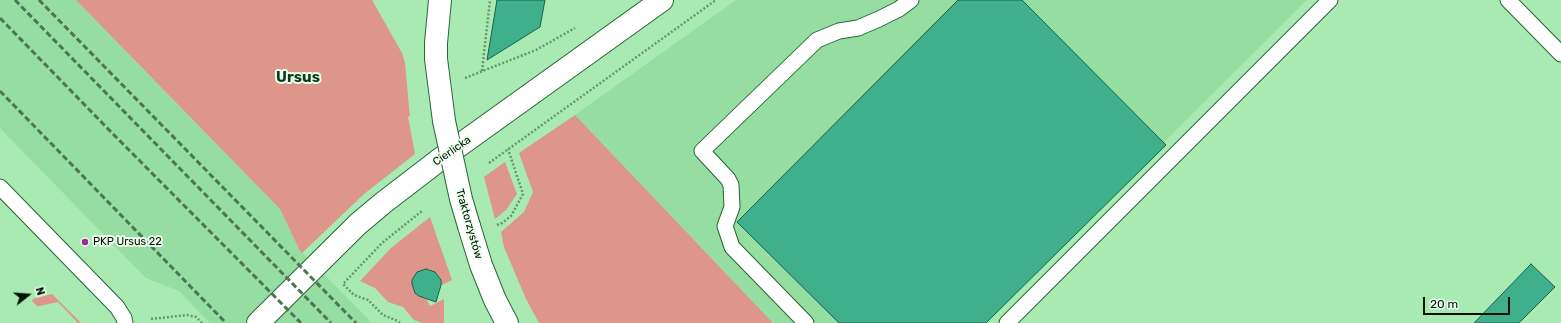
<!DOCTYPE html>
<meta charset="utf-8">
<style>
body{margin:0}
#map{position:relative;width:1561px;height:323px;overflow:hidden;background:#a8eab2;font-family:Rubik,sans-serif}
canvas{display:block}
.north{position:absolute;left:8px;top:275px;width:40px;height:40px;-webkit-text-stroke:3px #ebfeed;paint-order:stroke;rotate:73deg;font-size:11px;font-weight:700;line-height:16px;text-align:center;color:#001101}
.north::after{content:'';display:block;margin:auto;width:14px;height:18px;background:#001101;clip-path:polygon(50% 0,100% 100%,50% 72%,0 100%)}
.scale{position:absolute;left:1423px;top:297px;width:87px;height:18px;box-sizing:border-box;border:2px solid #001101;border-top:0;padding-left:5px;font-size:12px;line-height:14px;white-space:nowrap;color:#001101;-webkit-text-stroke:3px #ebfeed;paint-order:stroke}
</style>
<div id="map">
<canvas width="1561" height="323"></canvas>
<div class="north">N</div>
<div class="scale">20 m</div>
</div>
<script>
const ctx = document.querySelector('canvas').getContext('2d');
ctx.lineJoin = 'round';
function fill(path, color) { ctx.fillStyle = color; ctx.fill(path, 'evenodd'); }
const shape = rows => new Path2D(rows.map(r => 'M' + r).join(''));
function trace(path, color, width, dash) { ctx.strokeStyle = color; ctx.lineWidth = width; ctx.lineCap = dash ? 'butt' : 'round'; ctx.setLineDash(dash || []); ctx.stroke(path); }
function drawText(font, color, halo, rows, align = 'center') {
  ctx.font = font + ' Rubik,sans-serif'; ctx.lineWidth = 4; ctx.setLineDash([]); ctx.textBaseline = 'middle'; ctx.strokeStyle = halo; ctx.fillStyle = color; for (const [text, x, y, turn = 0] of rows) {
    ctx.save(); ctx.translate(x, y); ctx.rotate((+turn || 0) * Math.PI / 180); ctx.textAlign = isNaN(turn) ? turn : align; if (halo) ctx.strokeText(text, 0, 0); ctx.fillText(text, 0, 0); ctx.restore();
  }
}
fill(shape([
 [0,0,76,0,280,209,299,249,372,323,210,323,179,291,146,278,0,128],
 [736,0,1307,0,1164,142,1166,145,1143,168,986,323,773,323,575,115]
]), '#96dda1');
fill(shape([
 [76,0,372,0,402,53,405,63,409,107,410,116,408,117,415,154,364,194,302,253,299,249,280,209],
 [575,115,773,323,539,323,526,299,504,247,501,232,524,212,533,192,519,153],
 [505,162,517,194,506,210,495,219,484,177],
 [430,217,452,280,440,286,441,280,438,275,435,272,426,269,417,272,412,280,412,284,415,293,419,296,426,298,430,306,444,299,444,323,422,323,414,320,403,307,388,302,375,288,360,281,391,248],
 [52,294,81,323,78,323,58,302,40,306,37,306,32,301,33,299]
]), '#de958a');
const building = shape([
 [497,0,545,0,540,27,487,60,497,0],
 [958,0,1022,0,1166,145,986,323,839,323,737,222,958,0],
 [1531,264,1555,287,1519,323,1474,323,1531,264],
 [426,269,435,272,441,280,441,285,436,302,419,296,415,293,412,284,412,280,417,272,426,269]
]);
fill(building, '#40af8c');
trace(building, '#16624c', 1);
const lane = shape([
 [1508,0,1561,54],
 [0,187,117,307,124,318,125,323],
 [806,323,732,247,725,226,732,207,731,185,728,179,702,151,817,40,839,31,858,28,879,19,899,9,911,0],
 [1007,323,1330,0]
]);
const secondary = shape([
 [440,0,436,43,436,59,444,121],
 [469,226,481,265,495,300,507,323],
 [258,323,358,224,383,203,439,160,662,0]
]);
trace(lane, '#266636', 17);
trace(secondary, '#266636', 24);
trace(shape([
 [482,71,490,0],
 [465,78,536,50,575,28],
 [489,163,716,0],
 [497,225,502,223,511,216,523,194,508,149],
 [151,319,187,315,196,317,202,323],
 [400,323,398,321,383,315,368,300,354,295,343,284,382,243,422,211]
]), '#67966d', 2.5, [2, 2]);
trace(lane, '#fff', 15);
trace(secondary, '#fff', 22);
trace(shape([
 [15,0,331,323],
 [39,0,356,323],
 [0,18,114,135,301,323],
 [0,91,226,323]
]), '#4e7653', 3, [6, 3]);
const secondaryBridge = shape([
 [444,121,461,199,469,226]
]);
trace(secondaryBridge, '#266636', 24, []);
trace(secondaryBridge, '#fff', 22);
for (const [x, y, r, color] of [
 [85,242,4,"#952e93"]
]) { const dot = new Path2D(); dot.arc(x, y, r, 0, 2 * Math.PI); ctx.fillStyle = color; ctx.fill(dot); trace(dot, '#ebfeed', 1.5); }
drawText('11px', '#001101', '#ebfeed', [
 ["Cierlicka",452,151,-35],
 ["Traktorzystów",469,224,74]
]);
drawText('11px', '#001101', '#ebfeed', [
 ["PKP Ursus 22",93,242]
], 'left');
drawText('bold 15px', '#0a3d19', '#ebfeed', [
 ["Ursus",298,78]
]);
</script>
